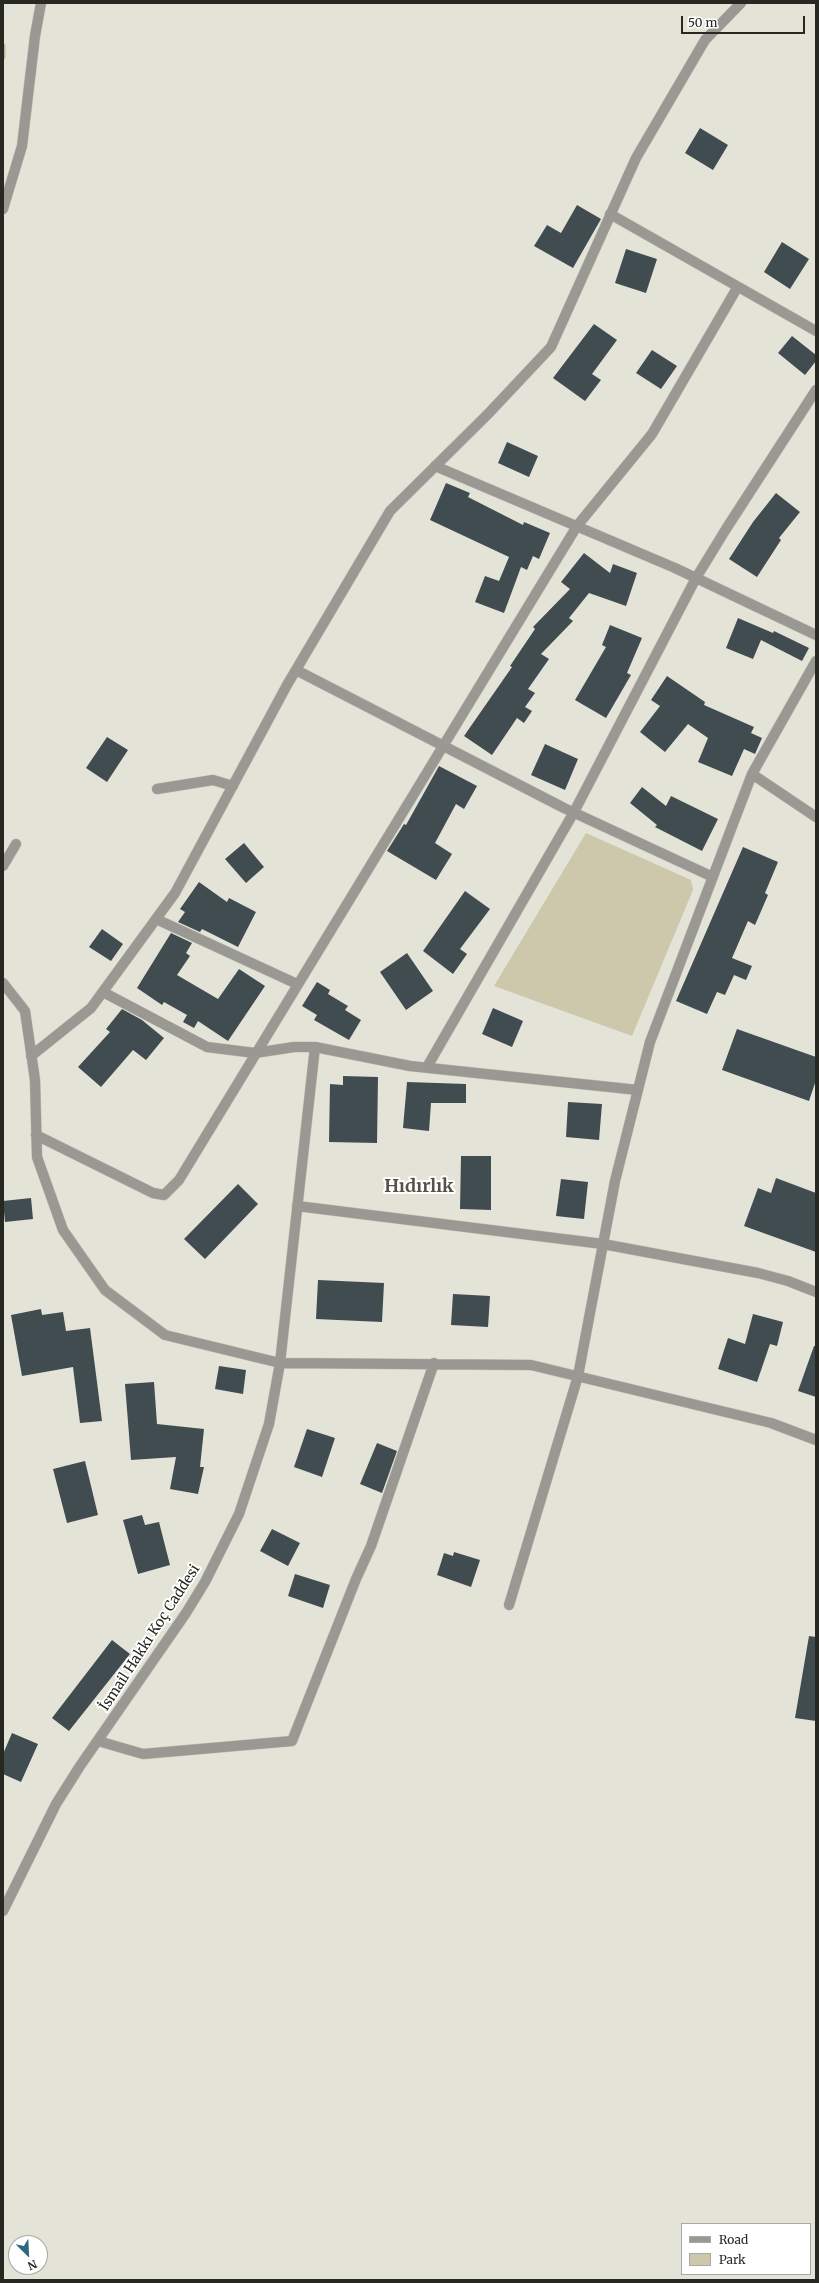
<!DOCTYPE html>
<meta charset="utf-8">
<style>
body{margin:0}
#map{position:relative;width:819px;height:2283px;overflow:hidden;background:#e4e3d7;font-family:Merriweather,serif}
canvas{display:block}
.frame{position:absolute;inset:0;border:4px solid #282823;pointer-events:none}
.legend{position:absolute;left:681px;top:2223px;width:130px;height:52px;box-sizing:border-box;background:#fff;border:1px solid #a9a9a7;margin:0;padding:5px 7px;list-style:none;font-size:12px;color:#282823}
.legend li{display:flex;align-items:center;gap:8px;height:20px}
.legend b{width:20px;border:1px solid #a9a9a7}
.north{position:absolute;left:8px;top:2235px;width:40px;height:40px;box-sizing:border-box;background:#fff;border:1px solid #a9a9a7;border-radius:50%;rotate:156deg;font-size:11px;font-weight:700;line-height:16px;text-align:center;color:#282823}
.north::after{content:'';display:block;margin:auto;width:14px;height:18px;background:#2e6781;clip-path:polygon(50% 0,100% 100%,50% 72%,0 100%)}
.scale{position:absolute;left:681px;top:16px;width:124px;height:18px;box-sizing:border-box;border:2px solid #282823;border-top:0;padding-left:5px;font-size:12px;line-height:14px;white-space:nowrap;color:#282823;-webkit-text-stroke:3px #fff;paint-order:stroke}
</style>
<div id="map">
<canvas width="819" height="2283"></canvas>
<div class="frame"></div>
<ul class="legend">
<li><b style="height:5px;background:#999893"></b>Road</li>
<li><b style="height:11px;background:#cdc8ac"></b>Park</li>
</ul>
<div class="north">N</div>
<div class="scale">50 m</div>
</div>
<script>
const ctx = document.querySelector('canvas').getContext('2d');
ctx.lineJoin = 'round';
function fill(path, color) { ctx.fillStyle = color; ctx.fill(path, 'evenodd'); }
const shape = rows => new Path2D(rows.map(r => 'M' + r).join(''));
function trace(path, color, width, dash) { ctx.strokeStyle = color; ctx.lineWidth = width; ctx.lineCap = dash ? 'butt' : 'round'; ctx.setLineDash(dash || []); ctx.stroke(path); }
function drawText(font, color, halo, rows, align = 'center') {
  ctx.font = font + ' Merriweather,serif'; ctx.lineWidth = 4; ctx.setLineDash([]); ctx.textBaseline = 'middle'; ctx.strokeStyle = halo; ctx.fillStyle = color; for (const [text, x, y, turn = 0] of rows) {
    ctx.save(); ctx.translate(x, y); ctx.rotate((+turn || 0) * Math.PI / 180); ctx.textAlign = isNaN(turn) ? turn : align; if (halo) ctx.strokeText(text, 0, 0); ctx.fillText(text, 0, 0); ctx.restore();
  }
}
fill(shape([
 [586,833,691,880,693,890,632,1036,494,986]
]), '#cdc8ac');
trace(shape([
 [3,46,3,57]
]), '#c0b889', 5);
fill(shape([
 [700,128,728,145,713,170,685,153],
 [577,205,601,219,573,268,534,246,547,225,561,233],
 [782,242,809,259,790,289,764,272],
 [626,249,657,259,646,293,615,283],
 [594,324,617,340,592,374,601,380,585,401,553,378],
 [792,336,816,355,816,361,805,375,778,353],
 [652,350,677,366,661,389,636,373],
 [507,442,538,456,529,477,498,463],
 [446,483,470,493,468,497,523,525,524,522,550,533,539,559,533,556,527,570,521,567,504,613,475,602,485,576,499,581,509,557,430,520],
 [776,493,800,512,779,538,781,540,757,577,729,559,753,522],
 [584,553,610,573,613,564,637,573,626,606,589,593,569,618,573,621,541,654,549,659,528,689,535,693,525,707,532,711,524,723,517,718,492,755,464,736,512,667,510,666,535,629,533,627,570,589,561,582],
 [738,618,773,633,774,631,809,648,802,661,761,640,753,659,726,648],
 [610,625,642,638,627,673,631,675,606,718,575,700,606,647,602,645],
 [667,676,705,702,704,705,754,727,751,733,762,738,755,754,744,749,732,776,698,762,708,738,688,724,665,752,640,732,660,706,651,700],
 [107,737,128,750,107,782,86,768],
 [545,744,578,759,565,790,531,775],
 [439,766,477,786,464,809,456,804,435,843,452,854,436,880,387,851,404,824,406,825],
 [642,787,666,806,671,796,718,819,702,851,655,827,657,825,630,803],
 [244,843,264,867,246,883,225,859],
 [743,847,778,862,765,893,768,895,755,925,748,921,732,958,752,966,746,980,734,975,725,995,717,992,707,1014,676,1001],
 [199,882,227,902,229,898,256,912,238,947,202,929,200,932,178,922,185,912,180,909],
 [465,891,490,909,460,949,467,954,453,974,423,951],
 [102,929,123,944,111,961,89,947],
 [171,933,192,943,186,953,190,956,177,975,218,999,239,969,265,986,228,1041,198,1021,194,1028,183,1022,187,1015,164,1002,162,1005,137,988],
 [407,953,433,991,406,1010,380,972],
 [317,982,330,990,328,994,348,1006,345,1010,361,1020,349,1040,314,1020,317,1015,302,1006],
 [493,1008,523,1021,512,1047,482,1034],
 [122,1009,142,1020,164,1038,146,1060,133,1050,101,1087,78,1067,110,1032,106,1029],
 [737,1029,816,1057,816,1080,809,1101,722,1070],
 [343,1076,378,1077,377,1143,329,1142,330,1084,343,1085],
 [407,1082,466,1084,466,1103,431,1103,429,1131,403,1128],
 [568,1102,602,1104,599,1140,566,1137],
 [461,1156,491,1156,491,1210,460,1209],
 [776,1178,816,1193,816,1252,744,1226,758,1188,771,1193],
 [561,1179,588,1182,584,1219,556,1216],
 [238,1184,258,1204,205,1259,184,1239],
 [31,1198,33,1219,5,1222,3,1201],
 [318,1280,384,1283,382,1322,316,1319],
 [453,1294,490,1296,488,1327,451,1325],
 [41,1309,42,1315,63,1312,66,1331,90,1328,102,1421,80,1423,73,1367,22,1376,11,1315],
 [753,1314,783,1322,777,1346,770,1344,757,1382,718,1369,728,1338,745,1344],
 [814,1346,816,1346,816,1397,798,1391],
 [219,1366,246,1370,243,1394,215,1389],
 [154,1382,157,1424,204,1429,200,1467,204,1467,198,1494,170,1489,176,1457,131,1460,125,1384],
 [307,1429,335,1438,322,1477,294,1467],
 [377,1443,397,1451,382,1493,360,1484],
 [85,1461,98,1515,67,1523,53,1469],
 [142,1515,145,1525,159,1522,170,1565,138,1574,123,1520],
 [272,1529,300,1543,288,1566,260,1551],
 [454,1552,480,1560,471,1587,437,1575,444,1553,453,1556],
 [295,1574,330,1585,323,1608,288,1596],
 [809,1636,816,1637,816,1721,795,1718],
 [112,1640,130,1654,69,1731,52,1718],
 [12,1733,38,1744,21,1782,3,1774,3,1754]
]), '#414c51');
const minor = shape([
 [3,209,22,146,35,36,41,3],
 [610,214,816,331],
 [435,466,675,568,816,635],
 [296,670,564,808,713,877],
 [752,774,816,817],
 [157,789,213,780,233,786],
 [3,866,16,844],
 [156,919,297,984],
 [3,983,25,1011,35,1080,37,1157,63,1230,105,1290,165,1335,280,1363,531,1365,771,1423,816,1440],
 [103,992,207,1047,255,1053,294,1047,315,1047,410,1066,638,1090],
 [31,1056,91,1008,175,893,287,685,390,511,488,414,551,347,636,158,705,40,741,3],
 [427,1067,574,812,696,578,726,529,816,390],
 [36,1135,153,1193,164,1195,179,1180,577,526,652,434,737,288],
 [297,1206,603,1244,758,1273,788,1281,816,1292],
 [509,1605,578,1376,615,1181,650,1042,752,774,816,661],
 [98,1741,143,1754,292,1741,356,1579,371,1546,434,1363],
 [3,1911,56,1804,80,1766,186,1613,205,1582,239,1514,269,1424,280,1363,315,1047]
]);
trace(minor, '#c2c1b7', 11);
trace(minor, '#999893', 10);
drawText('14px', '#282823', '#fff', [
 ["İsmail Hakkı Koç Caddesi",150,1638,-57]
]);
drawText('bold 18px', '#545248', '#fff', [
 ["Hıdırlık",419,1187]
]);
</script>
